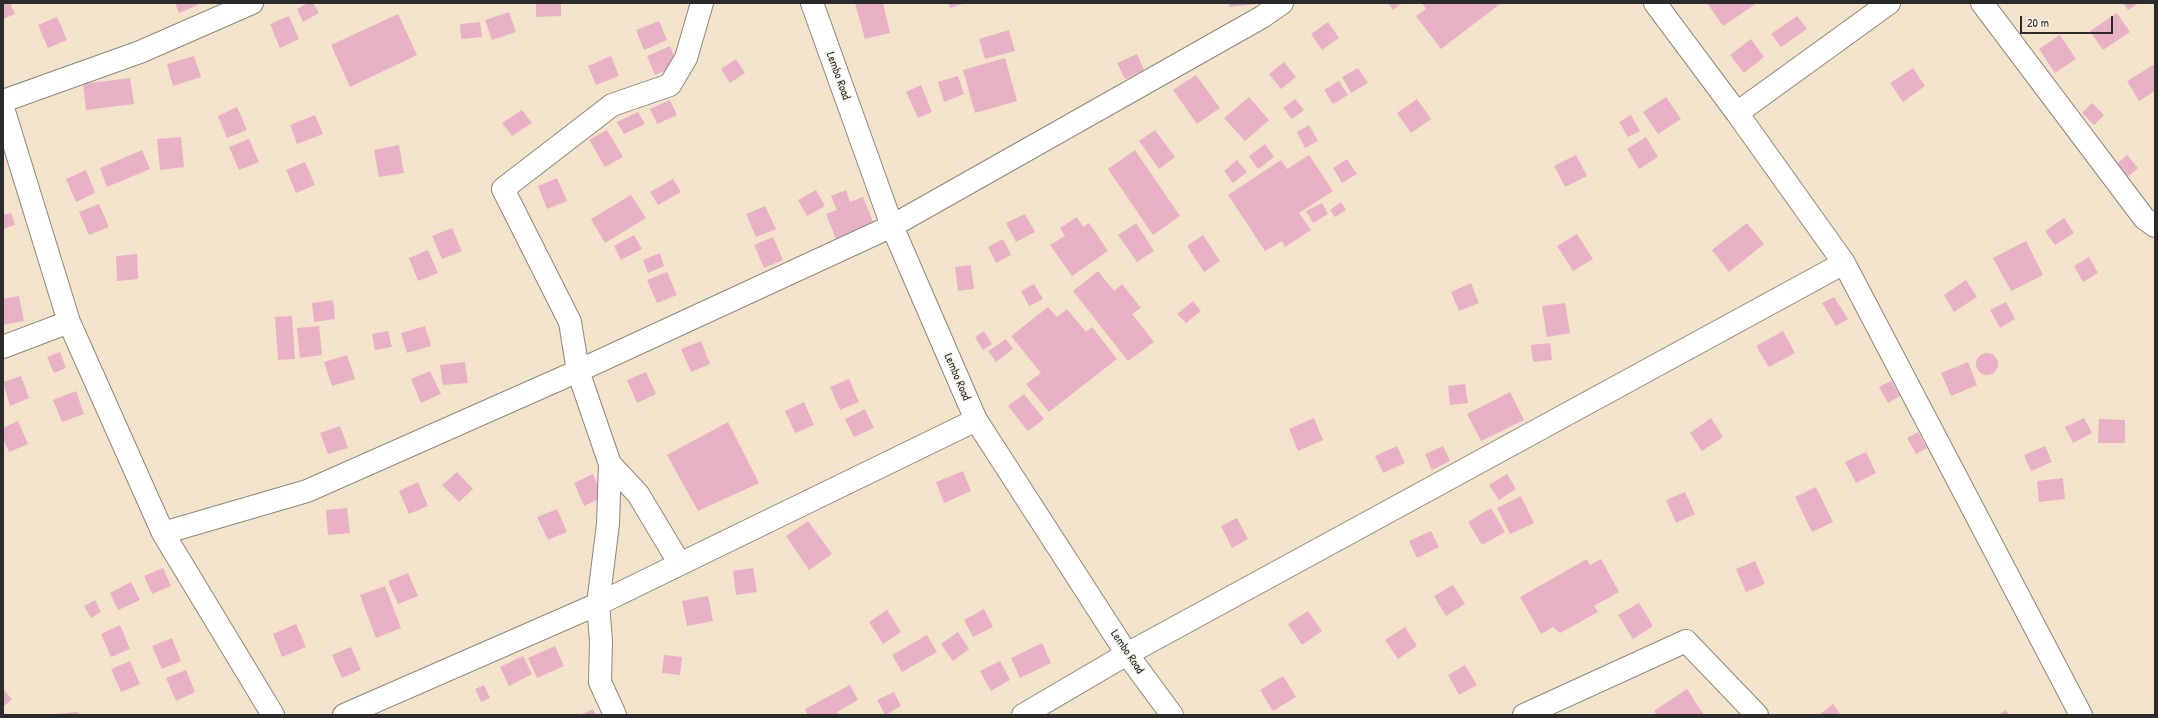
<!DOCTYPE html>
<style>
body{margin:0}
#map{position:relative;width:2158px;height:718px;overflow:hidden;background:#f4e3cb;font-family:"Patrick Hand",sans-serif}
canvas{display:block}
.frame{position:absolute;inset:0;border:4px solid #2b2b2b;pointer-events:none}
.scale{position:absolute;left:2020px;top:16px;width:93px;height:18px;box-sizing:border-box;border:2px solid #2b2b2b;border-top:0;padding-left:5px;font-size:12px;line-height:14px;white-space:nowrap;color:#2b2b2b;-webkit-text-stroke:3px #f7f3e8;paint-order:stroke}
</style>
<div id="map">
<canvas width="2158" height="718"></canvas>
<div class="frame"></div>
<div class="scale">20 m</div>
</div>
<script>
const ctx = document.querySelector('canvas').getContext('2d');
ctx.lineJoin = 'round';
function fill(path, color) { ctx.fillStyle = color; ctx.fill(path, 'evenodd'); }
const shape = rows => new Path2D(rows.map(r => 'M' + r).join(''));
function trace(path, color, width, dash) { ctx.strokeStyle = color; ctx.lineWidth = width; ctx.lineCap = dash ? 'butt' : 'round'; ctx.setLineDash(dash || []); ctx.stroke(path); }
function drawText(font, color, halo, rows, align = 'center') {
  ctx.font = font + ' "Patrick Hand",sans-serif'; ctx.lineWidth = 3; ctx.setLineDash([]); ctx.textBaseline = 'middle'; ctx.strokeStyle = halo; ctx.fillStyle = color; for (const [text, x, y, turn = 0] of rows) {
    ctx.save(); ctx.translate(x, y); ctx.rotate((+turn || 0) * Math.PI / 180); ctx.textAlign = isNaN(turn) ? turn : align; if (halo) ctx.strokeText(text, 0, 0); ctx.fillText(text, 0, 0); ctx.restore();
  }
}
fill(shape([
 [3,3,10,3,15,14,3,19],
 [175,3,198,3,198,5,179,13],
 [308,3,313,3,319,13,303,22,297,9],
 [536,3,561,3,561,16,536,17],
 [855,3,883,3,890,33,865,39],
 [949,3,966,3,950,8],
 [1229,3,1256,3,1256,4,1229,7],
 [1388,3,1402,3,1393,10],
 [1422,3,1499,3,1500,4,1441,49,1416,16,1426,9],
 [1707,3,1757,3,1723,26],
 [2123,3,2139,3,2128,10],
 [509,12,516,32,492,40,485,20],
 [2117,13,2130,32,2103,50,2090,31],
 [398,14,417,55,350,87,331,45],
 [289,16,299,39,280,48,270,24],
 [1797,16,1807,29,1781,47,1771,34],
 [57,17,67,40,48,48,38,25],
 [659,21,667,40,644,50,636,30],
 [480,22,482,37,461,39,460,24],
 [1328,22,1339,38,1322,50,1311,34],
 [1009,30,1015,51,985,59,979,39],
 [2060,35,2076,59,2055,73,2039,49],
 [1751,39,1764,57,1744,73,1730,55],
 [670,46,678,65,655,75,647,56],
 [1137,54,1144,70,1125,79,1117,63],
 [194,56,201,77,173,86,167,64],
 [611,56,619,76,596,85,588,66],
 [1005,58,1017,101,975,113,963,70],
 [736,59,745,73,730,83,721,69],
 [1284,62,1296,77,1281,89,1269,74],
 [2155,64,2155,91,2139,101,2127,81],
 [1358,68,1368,83,1351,93,1342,77],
 [1913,68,1925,86,1903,102,1890,83],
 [1196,75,1220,108,1197,124,1173,90],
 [958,76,964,94,944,102,938,82],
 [130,78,134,104,86,110,83,84],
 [1339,81,1348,95,1333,104,1324,90],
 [921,85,932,112,918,118,906,92],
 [1249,97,1269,120,1245,141,1224,118],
 [1666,97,1681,119,1658,134,1643,112],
 [1295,99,1304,110,1292,119,1283,108],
 [1417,99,1431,119,1411,133,1397,113],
 [670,100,677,115,657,124,650,109],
 [2092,103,2104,115,2094,125,2082,113],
 [237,107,247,130,227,138,218,116],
 [522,110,532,123,512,136,502,123],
 [638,112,645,124,624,134,617,122],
 [315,115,323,134,297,144,290,125],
 [1631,115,1640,131,1628,137,1619,122],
 [1309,125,1318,141,1305,148,1297,132],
 [607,130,623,157,605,167,589,140],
 [1155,130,1175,157,1159,169,1139,141],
 [181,137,184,167,160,170,157,139],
 [1646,137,1658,157,1639,169,1627,149],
 [249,139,259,162,239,170,229,147],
 [1265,144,1274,157,1258,169,1249,156],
 [399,145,404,173,379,177,374,150],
 [142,150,150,169,107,187,100,168],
 [1135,150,1180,216,1153,235,1108,169],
 [1309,155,1333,191,1299,213,1311,230,1285,247,1282,241,1265,251,1228,195,1281,160,1287,169],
 [1576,155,1587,176,1565,187,1554,166],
 [2127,155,2138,168,2125,179,2114,166],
 [1347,159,1357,174,1342,183,1333,168],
 [1237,160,1247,172,1233,183,1224,171],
 [305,162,315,185,296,193,286,170],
 [86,170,95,193,76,202,66,179],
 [557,178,567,201,547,209,538,186],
 [673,179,681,192,658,205,650,192],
 [816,190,825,206,807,216,798,200],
 [846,190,850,202,863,197,874,224,836,239,826,214,837,210,831,196],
 [631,195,646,218,605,243,591,219],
 [1341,202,1346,210,1335,217,1330,210],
 [1322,203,1328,214,1313,223,1306,211],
 [99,204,109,227,89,235,79,212],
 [765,206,776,229,756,237,746,214],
 [11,213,15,225,3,229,3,215],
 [1025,214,1035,232,1016,242,1006,223],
 [1077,217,1083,227,1089,223,1108,251,1072,276,1050,245,1065,236,1060,228],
 [2064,218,2074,233,2055,245,2045,231],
 [1136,223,1154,251,1137,262,1118,235],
 [1747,223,1764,244,1729,272,1712,250],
 [452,228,462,251,442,259,432,236],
 [1577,234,1593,259,1573,271,1557,246],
 [634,235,642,249,621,260,614,246],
 [1203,235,1220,261,1204,272,1187,246],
 [773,237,783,260,764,268,754,245],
 [1003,239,1011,255,996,263,988,247],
 [2026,241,2043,275,2011,291,1993,258],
 [428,250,438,273,418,281,409,258],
 [660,253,664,266,648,273,643,260],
 [137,254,138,279,117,281,116,256],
 [2089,257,2098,273,2083,282,2074,266],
 [971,265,974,289,958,291,955,267],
 [1098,271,1114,291,1122,284,1141,308,1132,314,1154,342,1128,361,1073,291],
 [667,272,677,295,657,303,647,280],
 [1966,280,1977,297,1954,312,1944,295],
 [1471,283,1479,303,1459,311,1451,292],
 [1034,284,1043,299,1029,306,1021,291],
 [19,296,24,321,3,325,3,299],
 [1834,297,1848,319,1836,326,1822,303],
 [333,300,335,319,314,322,312,303],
 [1193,301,1201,311,1186,323,1177,314],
 [2006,302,2015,319,2000,328,1990,310],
 [1565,303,1570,333,1547,337,1542,306],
 [1048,307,1057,317,1067,309,1086,332,1092,327,1117,359,1049,412,1026,384,1041,373,1011,336],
 [292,316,295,359,278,360,275,317],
 [319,326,322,355,300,358,297,328],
 [425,326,431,346,407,353,401,333],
 [388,331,392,347,375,350,372,334],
 [984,331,992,344,983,350,975,337],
 [1783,331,1795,353,1769,367,1756,346],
 [1006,339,1013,349,996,362,988,351],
 [701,341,710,364,691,372,681,349],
 [1550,343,1552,360,1533,362,1531,345],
 [60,352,66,368,54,373,47,357],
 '1976 364a11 11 0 1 1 22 0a11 11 0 1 1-22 0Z',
 [347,355,355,379,332,386,324,362],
 [465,362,468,383,443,385,440,365],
 [1968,362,1977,385,1951,396,1941,373],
 [430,371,441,394,421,403,411,379],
 [646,372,656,394,637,403,627,380],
 [21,376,29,398,10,406,3,382],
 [849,379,859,402,840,410,830,387],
 [1891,381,1900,396,1888,403,1879,387],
 [1465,384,1468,403,1450,405,1448,386],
 [76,391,84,414,62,422,53,400],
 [1510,392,1524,420,1481,441,1467,414],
 [1024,394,1044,419,1028,431,1008,406],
 [804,402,814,425,795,433,785,411],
 [865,409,874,428,854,437,845,419],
 [1314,418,1323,440,1298,451,1289,429],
 [1711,418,1723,437,1702,451,1690,433],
 [2084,418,2092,433,2073,443,2065,427],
 [2099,419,2125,420,2125,443,2098,443],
 [18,421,28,444,9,452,3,439,3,428],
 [728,422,759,483,698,511,667,455],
 [340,426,348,448,328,454,320,433],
 [1918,432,1927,448,1916,454,1907,438],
 [1397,446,1405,463,1383,473,1375,456],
 [1443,446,1450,461,1432,470,1425,454],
 [2045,446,2052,462,2031,471,2024,455],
 [1866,452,1876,473,1856,483,1845,462],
 [963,471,971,491,944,503,936,482],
 [457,472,473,489,459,502,442,485],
 [593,474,603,497,584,506,574,483],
 [1507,474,1516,489,1499,500,1489,485],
 [2063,478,2065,499,2039,502,2037,481],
 [418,482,428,506,409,514,399,491],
 [1816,487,1833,522,1812,532,1795,497],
 [1685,492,1695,514,1676,523,1666,500],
 [1521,496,1534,523,1510,534,1497,508],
 [347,508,350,533,328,535,326,510],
 [1491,508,1505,532,1482,545,1468,522],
 [557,509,567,532,548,540,537,517],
 [1237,518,1248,539,1232,548,1221,526],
 [808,521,832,554,809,570,786,536],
 [1431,531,1439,547,1417,558,1409,541],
 [1587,559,1590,565,1601,559,1619,592,1594,606,1598,612,1560,633,1553,627,1541,634,1520,597],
 [1755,561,1765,584,1746,592,1736,569],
 [163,568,171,586,152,594,144,576],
 [753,568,757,592,736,595,733,571],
 [408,573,418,596,398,604,388,581],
 [131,582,140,600,118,610,110,593],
 [1453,585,1465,604,1446,616,1434,596],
 [385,586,401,628,376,638,360,595],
 [708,596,713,621,687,626,682,601],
 [95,600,101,612,91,618,84,606],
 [1639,603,1653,626,1633,639,1618,615],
 [984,609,993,627,973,637,964,620],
 [887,610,901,632,883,644,869,622],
 [1308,611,1322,631,1302,645,1288,624],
 [296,624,306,647,282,657,273,634],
 [120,625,130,649,111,657,101,634],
 [1405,627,1417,646,1398,659,1385,640],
 [958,632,969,649,953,661,941,644],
 [927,635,937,652,902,672,892,655],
 [172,638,181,661,162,669,152,646],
 [1042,643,1051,663,1020,678,1011,658],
 [555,646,564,666,537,678,528,658],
 [351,647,361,670,342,678,332,655],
 [664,655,682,657,680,675,662,673],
 [523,656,532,674,509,686,500,667],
 [130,661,140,684,121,692,111,669],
 [1000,661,1010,680,991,691,980,671],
 [1465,665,1477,685,1459,695,1448,675],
 [186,670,195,692,176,701,166,678],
 [1283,676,1296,697,1273,711,1260,690],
 [484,685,490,698,481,702,475,689],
 [850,685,858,700,837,712,839,715,808,715,805,709],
 [3,689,12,699,3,707],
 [1687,689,1704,715,1657,715,1654,711],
 [894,692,901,706,885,715,877,700],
 [1833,704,1841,715,1819,715],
 [593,709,596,715,580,715],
 [2006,710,2009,715,1998,715],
 [78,712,78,715,57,715,57,714]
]), '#e9b1c6');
const minor = shape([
 [812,3,892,226,976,420,1127,654,1172,715],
 [1655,3,1737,113,1889,3],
 [1982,3,2144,218,2155,226],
 [3,101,140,52,252,3],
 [3,108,69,322,163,533,273,715],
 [1737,113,1844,263,2081,715],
 [3,347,69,322],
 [610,464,638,494,680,564,976,420],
 [163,533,307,491,578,371,892,226,1262,17,1282,3],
 [344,715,598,604,680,564],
 [615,715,600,682,601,641,598,604,608,524,610,464,578,371,570,322,503,189,612,105,670,85,686,58,702,3],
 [1023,715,1127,654,1844,263],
 [1524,715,1686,641,1757,715]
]);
trace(minor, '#90877b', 24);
trace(minor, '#fff', 22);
drawText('12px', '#2b2b2b', '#f7f3e8', [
 ["Lembo Road",838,76,70],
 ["Lembo Road",957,377,67],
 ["Lembo Road",1127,652,56]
]);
</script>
